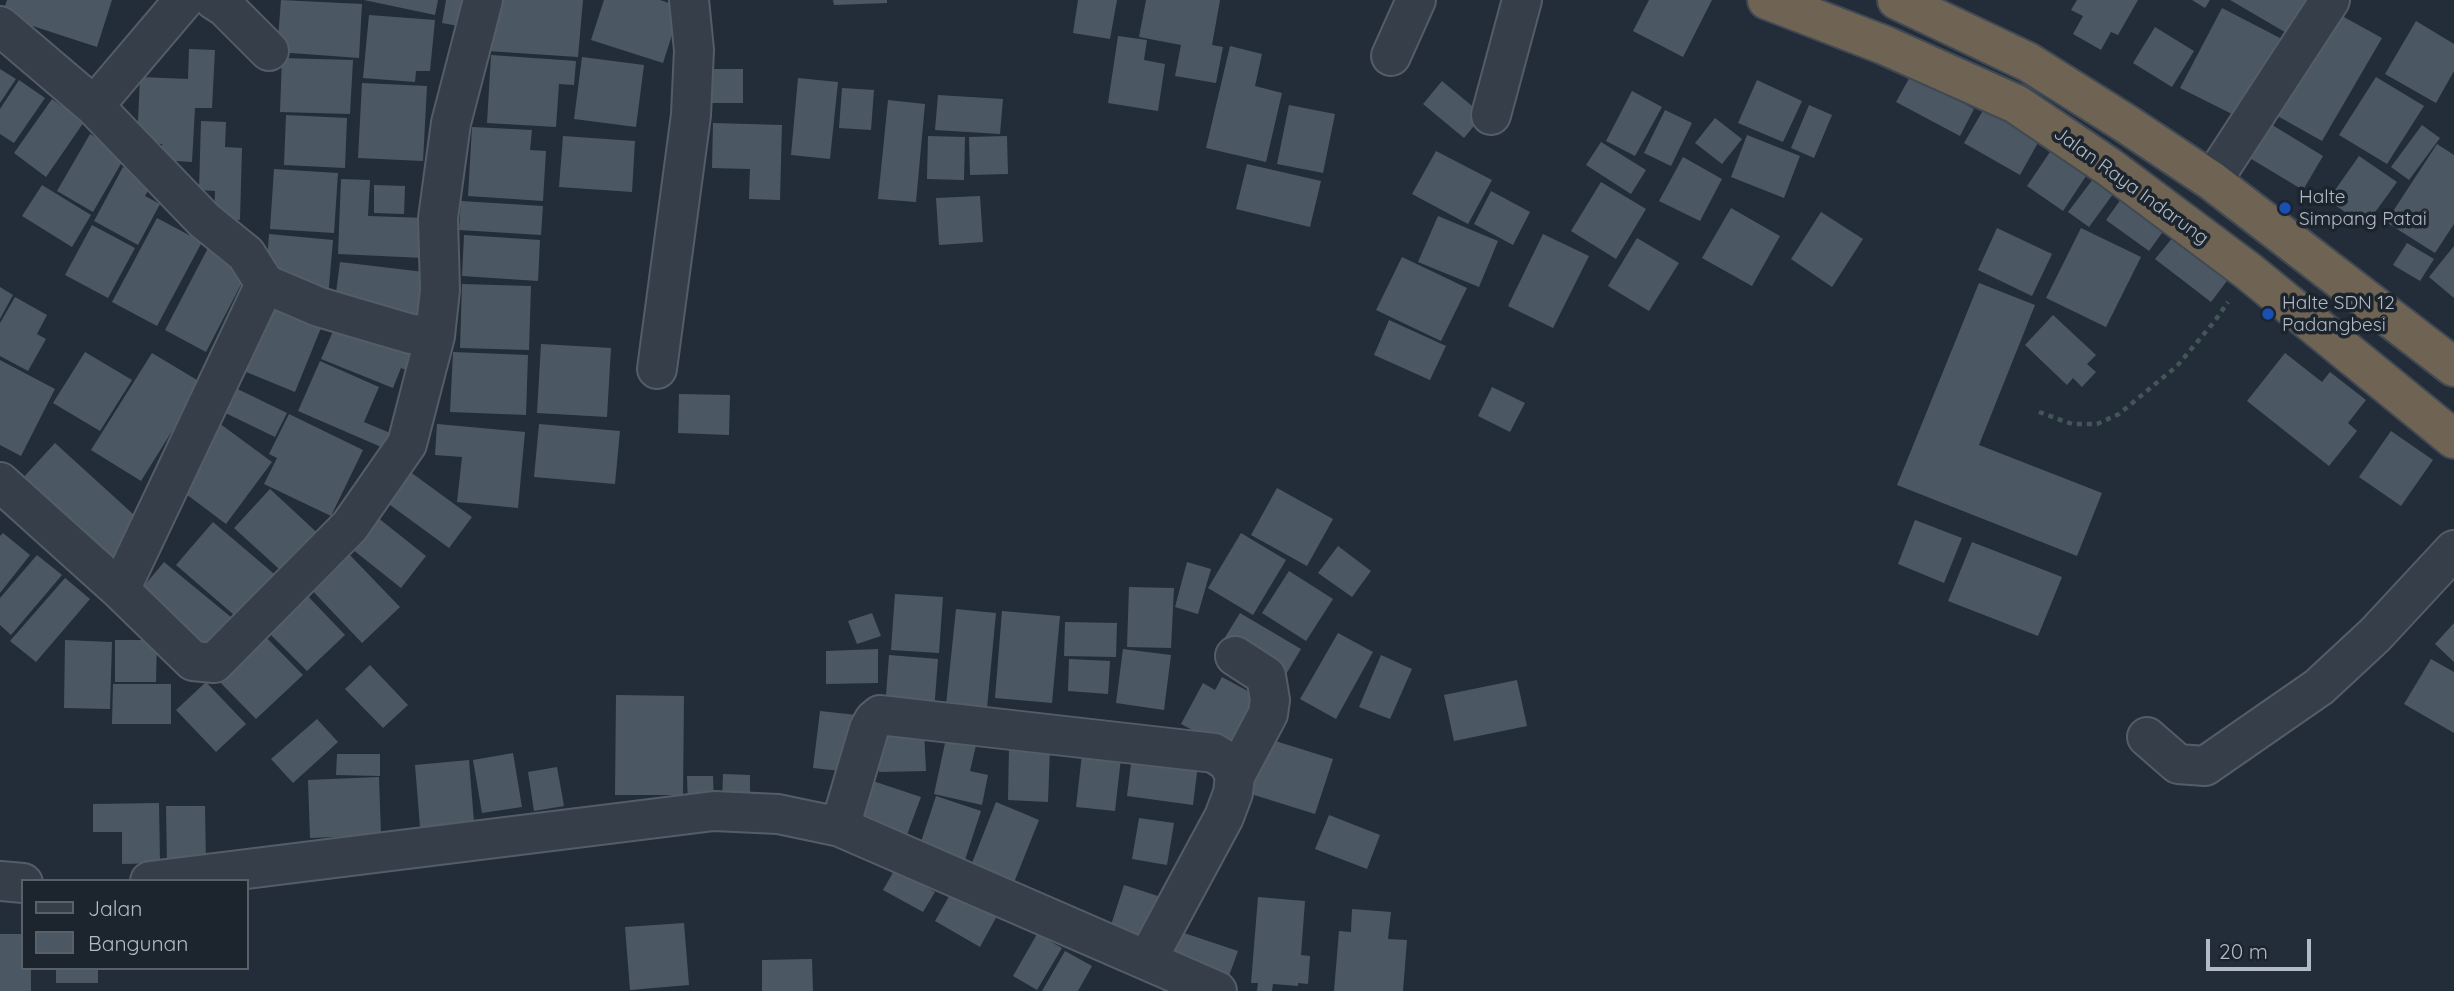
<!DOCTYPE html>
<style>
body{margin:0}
#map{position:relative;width:2454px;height:991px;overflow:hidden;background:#232d39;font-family:Quicksand,sans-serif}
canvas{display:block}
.legend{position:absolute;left:21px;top:879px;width:228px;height:91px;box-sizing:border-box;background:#1c242e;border:2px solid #58606a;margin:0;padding:9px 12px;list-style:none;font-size:21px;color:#b1bac5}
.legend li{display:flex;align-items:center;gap:14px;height:35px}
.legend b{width:35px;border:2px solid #58606a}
.scale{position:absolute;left:2206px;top:939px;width:105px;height:32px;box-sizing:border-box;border:4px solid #b1bac5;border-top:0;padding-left:9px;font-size:21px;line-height:24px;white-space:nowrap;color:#b1bac5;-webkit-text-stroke:5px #1c242e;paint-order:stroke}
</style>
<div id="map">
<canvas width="2454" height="991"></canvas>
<ul class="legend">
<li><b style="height:9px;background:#363f49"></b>Jalan</li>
<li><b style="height:19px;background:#4b5864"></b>Bangunan</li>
</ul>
<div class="scale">20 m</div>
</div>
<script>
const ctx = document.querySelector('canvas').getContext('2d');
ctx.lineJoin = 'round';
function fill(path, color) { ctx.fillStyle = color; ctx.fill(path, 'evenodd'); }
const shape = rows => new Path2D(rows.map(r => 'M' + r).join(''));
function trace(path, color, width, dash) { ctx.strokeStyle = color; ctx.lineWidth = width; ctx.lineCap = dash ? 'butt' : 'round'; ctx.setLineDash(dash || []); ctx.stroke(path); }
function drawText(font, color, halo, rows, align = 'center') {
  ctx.font = font + ' Quicksand,sans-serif'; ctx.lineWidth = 7; ctx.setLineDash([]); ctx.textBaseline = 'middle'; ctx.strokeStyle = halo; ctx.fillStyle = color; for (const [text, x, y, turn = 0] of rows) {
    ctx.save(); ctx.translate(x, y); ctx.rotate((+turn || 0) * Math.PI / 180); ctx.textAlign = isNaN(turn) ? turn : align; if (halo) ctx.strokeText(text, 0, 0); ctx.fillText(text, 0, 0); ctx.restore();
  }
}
fill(shape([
 [7,0,112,0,97,47,2,16],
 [281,0,362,4,359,58,277,52],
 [364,0,438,0,435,15],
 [446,0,468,0,464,27,442,23],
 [491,0,583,0,578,57,487,51],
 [604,0,660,0,681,7,663,63,591,40],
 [833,0,887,0,887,3,834,5],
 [1078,0,1117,0,1110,39,1073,33],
 [1146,0,1220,0,1212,45,1223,47,1216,83,1175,76,1181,45,1139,37],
 [1649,0,1712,0,1683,57,1633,31],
 [2077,0,2138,0,2118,35,2111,32,2101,50,2073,34,2083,16,2071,10],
 [2192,0,2210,0,2205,8],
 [2230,0,2311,0,2290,35],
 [2222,8,2280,38,2238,117,2180,88],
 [2333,11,2382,38,2322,141,2274,114],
 [369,15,435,20,430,71,416,71,415,82,363,78],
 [2416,21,2454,44,2454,71,2436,103,2385,74],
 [2155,27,2194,51,2172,87,2133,63],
 [1118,36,1147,40,1144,60,1165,64,1158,111,1108,103],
 [1230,46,1262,54,1255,86,1282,93,1266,162,1206,148],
 [189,49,215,50,212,108,195,108,192,162,161,160,162,144,137,143,140,77,188,79],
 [491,55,576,61,574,85,559,84,556,127,487,123],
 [582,57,644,65,636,127,574,119],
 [282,58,353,60,350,114,280,112],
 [0,69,16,79,0,103],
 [709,69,743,69,743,103,709,103],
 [1911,75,1974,109,1960,136,1896,102],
 [2376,77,2424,106,2387,164,2339,135],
 [798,78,838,82,830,159,791,155],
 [19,80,45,98,14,143,0,134,0,109],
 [1757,80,1802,101,1783,142,1738,123],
 [1442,81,1483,115,1464,138,1423,104],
 [362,83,427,86,423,161,358,158],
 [842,88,874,90,871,130,839,128],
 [1632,91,1662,107,1635,156,1606,141],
 [938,95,1003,99,1000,134,935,130],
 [52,99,84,122,46,177,14,153],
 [888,100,925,104,916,202,878,199],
 [1289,105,1335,114,1323,173,1277,164],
 [1809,105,1832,115,1814,158,1791,148],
 [1985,107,2040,139,2020,175,1964,143],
 [1665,110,1692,123,1671,166,1644,153],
 [286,115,347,118,345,168,284,165],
 [1715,118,1742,139,1722,164,1695,143],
 [201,121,226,122,225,147,242,148,240,220,214,219,215,191,199,190],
 [713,123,782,125,780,200,749,199,750,169,712,168],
 [2269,123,2323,156,2303,190,2248,157],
 [2422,125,2440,138,2409,180,2391,167],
 [472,127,532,130,530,150,546,151,543,201,468,196],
 [90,134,126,155,93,212,57,191],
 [1747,135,1800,156,1784,198,1731,177],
 [563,136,635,141,632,192,559,187],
 [928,136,965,137,964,180,927,179],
 [1007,136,1008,174,970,175,969,137],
 [1601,142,1646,170,1631,194,1586,165],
 [2437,144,2454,155,2454,224,2435,253,2386,222],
 [2054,146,2090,170,2063,211,2027,186],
 [1436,151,1492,180,1468,224,1412,194],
 [2359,156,2397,182,2365,226,2328,200],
 [1683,157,1722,179,1700,221,1659,201],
 [1247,164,1321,181,1310,227,1236,209],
 [123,167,152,183,145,196,160,204,138,245,94,221],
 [274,169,338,173,334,233,270,229],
 [2096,175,2116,190,2089,227,2068,212],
 [341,179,370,180,368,216,426,218,424,258,338,254],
 [1601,182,1646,209,1616,259,1571,231],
 [42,185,91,215,72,247,22,216],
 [374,185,405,186,404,214,374,213],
 [1491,191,1530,212,1513,245,1474,224],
 [2124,195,2167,226,2149,251,2106,220],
 [980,196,983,242,939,245,936,198],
 [461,201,543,206,541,235,459,230],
 [1731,208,1780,236,1752,286,1702,258],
 [1821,212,1863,239,1832,287,1791,259],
 [1438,216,1498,241,1479,287,1418,262],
 [157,218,202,242,157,326,112,302],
 [92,225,135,248,108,298,65,275],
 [1997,228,2052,254,2032,296,1978,270],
 [2081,228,2141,257,2106,327,2046,298],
 [2178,231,2233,273,2211,302,2155,259],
 [269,234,333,240,328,298,266,276],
 [1543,234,1589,256,1553,328,1508,306],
 [464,235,540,240,538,281,462,276],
 [1637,238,1679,263,1649,311,1608,286],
 [2407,243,2434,259,2420,281,2393,265],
 [2454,246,2454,298,2429,277],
 [208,248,249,269,206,352,165,330],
 [1402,257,1467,288,1441,341,1376,310],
 [340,262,424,272,418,319,334,308],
 [1979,283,2035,305,1979,445,2102,493,2077,556,1897,485],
 [462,284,531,286,529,350,460,348],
 [0,287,13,295,0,319],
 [15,297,47,315,37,334,46,339,28,371,0,356,0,323],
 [260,304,321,328,295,392,234,367],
 [340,315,430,353,420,376,401,368,393,388,321,359],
 [2053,315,2096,355,2087,364,2096,372,2082,387,2073,378,2067,385,2025,345],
 [1389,320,1446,346,1430,380,1374,355],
 [541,344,611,348,607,417,537,413],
 [85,352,132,380,100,431,53,403],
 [453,352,528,355,526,415,450,412],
 [152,353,202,383,141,481,91,450],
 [2285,353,2322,382,2330,372,2366,400,2348,423,2357,431,2329,466,2247,401],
 [0,360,55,389,21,456,0,445],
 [320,361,379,387,364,422,402,438,395,453,298,411],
 [221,381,287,413,275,437,209,405],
 [1492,387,1525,403,1510,432,1478,416],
 [679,394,730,395,729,435,678,433],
 [289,414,363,450,331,516,264,484,277,458,269,454],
 [219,423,272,462,226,524,174,485],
 [437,424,525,432,518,508,457,502,462,457,435,455],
 [539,424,620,431,615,484,534,477],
 [2391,431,2433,460,2401,506,2359,477],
 [55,443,144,524,110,561,21,480],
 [409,471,472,517,449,548,386,502],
 [1277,488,1333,519,1307,566,1251,535],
 [270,489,325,540,289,578,234,528],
 [372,513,426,556,401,588,347,545],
 [1915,520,1962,538,1944,583,1898,564],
 [213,522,279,578,241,621,176,565],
 [3,533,30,555,0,593,0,536],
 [1241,533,1286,560,1253,615,1208,588],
 [1972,542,2062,577,2038,636,1948,601],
 [1338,546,1371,571,1352,597,1318,573],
 [345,550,400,607,362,643,307,585],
 [37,555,62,575,11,635,0,625,0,598],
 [164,562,237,622,206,658,134,598],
 [1187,562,1211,569,1198,614,1175,607],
 [1289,571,1333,599,1306,641,1262,613],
 [65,578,90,599,36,662,10,641],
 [1129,587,1174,588,1171,648,1127,647],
 [302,590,345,635,307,671,263,627],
 [895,594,943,597,939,653,891,650],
 [956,609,996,613,987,708,946,705],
 [1002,611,1060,616,1052,703,995,698],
 [872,613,881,636,857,644,848,621],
 [1240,613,1301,649,1285,676,1224,639],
 [1065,622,1117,623,1116,657,1064,656],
 [2454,623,2454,662,2435,644],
 [260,631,303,675,256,719,213,675],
 [1338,633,1373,652,1336,719,1300,699],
 [65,640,112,642,110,709,64,708],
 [115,640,157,640,156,682,115,682],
 [878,649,878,683,826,684,826,651],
 [1123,649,1171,655,1164,710,1116,703],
 [889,655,938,659,934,712,885,709],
 [1381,655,1412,669,1390,719,1359,707],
 [1069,659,1110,661,1108,694,1068,691],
 [2431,659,2454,672,2454,733,2404,704],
 [370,665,408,705,383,728,345,689],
 [1222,677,1257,696,1228,749,1181,724,1203,683,1215,690],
 [1517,680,1527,726,1454,741,1444,695],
 [206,682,246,724,216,752,176,710],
 [113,684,171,684,171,724,112,724],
 [616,695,684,696,683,795,615,795],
 [820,711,857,715,850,772,813,768],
 [317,719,338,742,293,783,271,759],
 [924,730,926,771,879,772,878,732],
 [947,734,977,741,970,771,988,775,982,805,934,794],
 [1269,739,1333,759,1315,814,1251,794],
 [1009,747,1050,748,1048,802,1008,800],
 [513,753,522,807,482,813,473,760],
 [337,754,380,754,380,776,336,775],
 [1082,754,1121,758,1115,811,1076,807],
 [1132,756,1198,765,1193,805,1127,796],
 [469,760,474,822,420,827,415,765],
 [557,767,564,806,534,811,528,772],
 [723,774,750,775,750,803,722,803],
 [687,776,713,776,714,804,688,805],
 [379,777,381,835,310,838,308,780],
 [873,781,921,797,904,843,857,826],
 [936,796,981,811,963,866,918,851],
 [996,802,1039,820,1013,885,970,868],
 [159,803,160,863,122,864,122,832,93,832,93,804],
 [166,806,205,806,206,864,167,865],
 [1329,815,1380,835,1367,869,1315,849],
 [1139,818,1174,823,1167,865,1132,859],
 [895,869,935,892,923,912,883,890],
 [1124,885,1164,898,1150,941,1110,928],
 [952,891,997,916,980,947,935,921],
 [1258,897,1305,901,1301,955,1310,956,1308,984,1298,983,1298,986,1273,984,1272,991,1257,991,1258,983,1251,983],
 [1352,909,1391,912,1388,939,1407,940,1403,991,1334,991,1339,931,1351,932],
 [684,923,689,985,630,990,625,927],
 [1175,930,1238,951,1225,987,1162,965],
 [0,934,23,934,23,968,31,968,31,991,0,991],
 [1037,934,1062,948,1037,990,1013,976],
 [1065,951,1092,966,1078,991,1042,991],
 [812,959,813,991,762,991,762,960],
 [56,968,98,968,98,983,56,983]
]), '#4b5864');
const minor = shape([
 [214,0,225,7,269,51],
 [0,26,94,106,204,220,246,254,265,284,319,307,411,334,435,336,440,290,438,218,451,123,483,0],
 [1391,56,1416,0],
 [94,106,184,0],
 [1491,115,1522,0],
 [2212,181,2330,0],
 [657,369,691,115,694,50,689,0],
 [0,482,120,590,193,661,214,663,350,526,407,444,435,336],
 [120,590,265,284],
 [1235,656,1266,676,1270,700,1268,714,1235,776],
 [2147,737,2178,764,2205,766,2319,687,2375,635,2454,550],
 [840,827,869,729,874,720,880,715,1214,753,1228,762,1235,776,1233,793,1224,817,1147,960],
 [0,881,23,883],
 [150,881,714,811,778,814,840,827,1217,991]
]);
const highway = shape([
 [1767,0,1884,45,2016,104,2109,167,2248,271,2454,439],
 [1897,0,2028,62,2125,123,2212,181,2454,367]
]);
trace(minor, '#545d67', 42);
trace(highway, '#414a54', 42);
trace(shape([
 [2039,412,2072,424,2097,424,2119,414,2177,366,2214,322,2228,302]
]), '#425657', 4.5, [5, 5]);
trace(minor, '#363f49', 38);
trace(highway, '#6f6354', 38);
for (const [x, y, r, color] of [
 [2285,208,7,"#1a4fb4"],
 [2268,314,7,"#1a4fb4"]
]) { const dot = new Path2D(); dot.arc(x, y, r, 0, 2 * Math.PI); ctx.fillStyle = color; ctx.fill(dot); trace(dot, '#1c242e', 2.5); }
drawText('19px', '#b1bac5', '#1c242e', [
 ["Jalan Raya Indarung",2131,186,36]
]);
drawText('19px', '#b1bac5', '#1c242e', [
 ["Halte",2299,197],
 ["Simpang Patai",2299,219],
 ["Halte SDN 12",2282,303],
 ["Padangbesi",2282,325]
], 'left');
</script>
